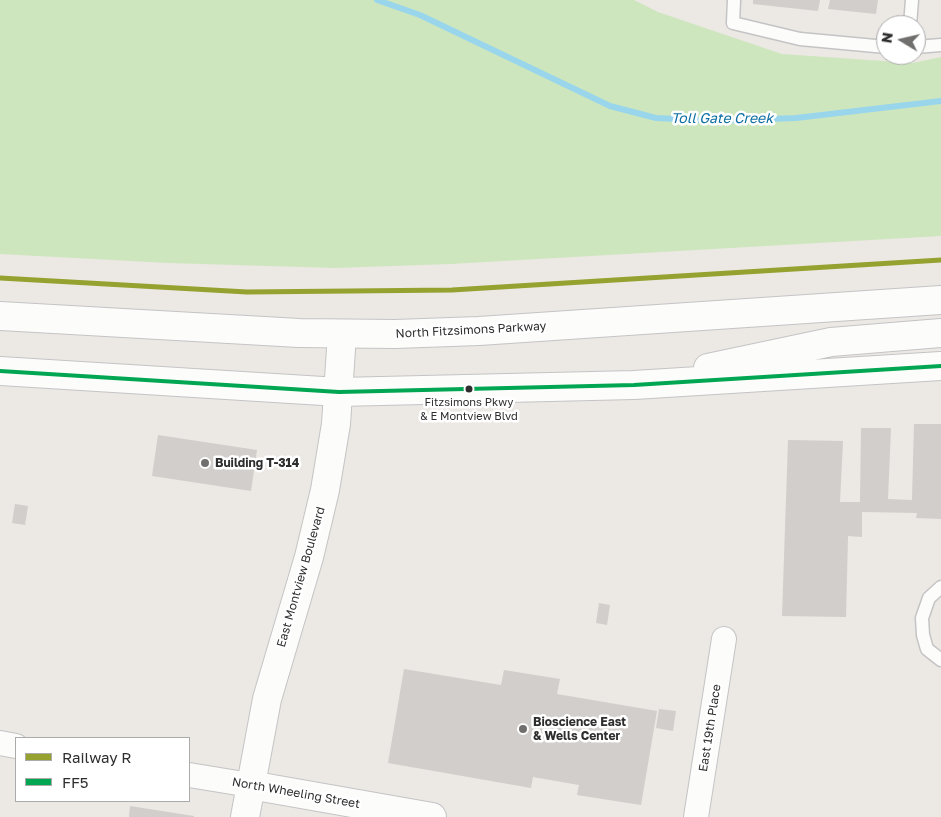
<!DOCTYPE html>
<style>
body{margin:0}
#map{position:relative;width:941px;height:817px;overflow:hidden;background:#ece8e4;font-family:"Golos Text",sans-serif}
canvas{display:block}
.legend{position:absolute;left:15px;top:737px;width:175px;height:65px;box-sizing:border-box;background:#fff;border:1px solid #ababab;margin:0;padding:6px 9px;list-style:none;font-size:15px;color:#2e2e2e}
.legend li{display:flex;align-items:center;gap:10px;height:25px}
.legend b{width:25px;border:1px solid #ababab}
.north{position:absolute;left:876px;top:15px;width:50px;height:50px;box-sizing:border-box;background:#fff;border:1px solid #ababab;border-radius:50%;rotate:279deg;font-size:14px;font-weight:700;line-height:20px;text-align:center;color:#2e2e2e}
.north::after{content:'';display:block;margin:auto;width:18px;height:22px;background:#706f6e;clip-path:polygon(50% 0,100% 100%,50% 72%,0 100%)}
</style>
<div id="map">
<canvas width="941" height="817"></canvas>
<ul class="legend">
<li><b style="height:6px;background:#95a22f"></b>Railway R</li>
<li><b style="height:6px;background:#00a651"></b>FF5</li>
</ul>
<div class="north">N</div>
</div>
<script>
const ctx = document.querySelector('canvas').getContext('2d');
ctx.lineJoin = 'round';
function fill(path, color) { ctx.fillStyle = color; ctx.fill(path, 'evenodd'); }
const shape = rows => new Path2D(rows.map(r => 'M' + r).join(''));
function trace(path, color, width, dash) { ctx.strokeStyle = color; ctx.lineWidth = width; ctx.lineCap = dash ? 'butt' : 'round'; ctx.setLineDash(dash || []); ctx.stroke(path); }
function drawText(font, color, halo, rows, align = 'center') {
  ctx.font = font + ' "Golos Text",sans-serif'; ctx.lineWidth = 5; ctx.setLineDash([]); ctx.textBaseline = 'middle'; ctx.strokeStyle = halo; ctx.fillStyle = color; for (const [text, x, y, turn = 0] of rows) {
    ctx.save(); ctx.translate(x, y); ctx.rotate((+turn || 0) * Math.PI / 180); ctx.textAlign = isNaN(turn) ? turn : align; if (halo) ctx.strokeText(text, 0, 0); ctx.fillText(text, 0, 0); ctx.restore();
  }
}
fill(shape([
 [0,0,634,0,658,12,782,54,913,63,941,57,941,236,451,264,335,268,168,263,0,254]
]), '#cee6be');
trace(shape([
 [377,0,420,15,610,106,656,118,717,121,796,118,941,101]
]), '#99d6ec', 6);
fill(shape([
 [753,0,820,0,818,11,753,4],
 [830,0,878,0,876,14,828,9],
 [914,424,941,424,941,519,916,518,917,513,862,512,862,537,848,536,846,617,782,616,788,440,843,441,840,502,860,502,861,428,891,428,888,499,912,500],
 [158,435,257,450,251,491,152,476],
 [15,504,28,506,25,525,12,523],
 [599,603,610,605,607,625,596,623],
 [404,669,501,685,504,670,560,679,557,694,657,711,641,805,577,795,579,785,533,777,531,788,388,763],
 [659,709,676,711,673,731,656,728],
 [130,806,194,816,194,817,129,817]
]), '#d1cecb');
const service = shape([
 [734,0,733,23,800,39,886,47],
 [910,25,912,0],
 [916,47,941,45],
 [941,587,929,598,922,618,923,635,927,649,941,660]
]);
const minor = shape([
 [0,743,16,746],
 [189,775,250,785],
 [696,817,724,639]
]);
const tertiary = shape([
 [250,785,432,817],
 [245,817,267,699,309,557,325,490,336,424,342,334]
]);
const secondary = shape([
 [0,316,299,333,395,334,479,331,941,300],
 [708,368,831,342,941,333],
 [0,371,339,392,634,385,941,366]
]);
trace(service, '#c5c4c5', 15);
trace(minor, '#c5c4c5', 26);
trace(tertiary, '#c5c4c5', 30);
trace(secondary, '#c5c4c5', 30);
trace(service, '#fcfcfb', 12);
trace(minor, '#fcfcfb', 24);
trace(tertiary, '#fcfcfb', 28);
trace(secondary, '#fcfcfb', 28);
trace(shape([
 [0,371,339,392,634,385,941,366]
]), '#00a651', 4);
trace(shape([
 [0,278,247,292,452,290,941,260]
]), '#95a22f', 5);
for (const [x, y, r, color] of [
 [469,389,4.5,"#2e2e2e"],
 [205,463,5,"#706f6e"],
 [523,729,5,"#706f6e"]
]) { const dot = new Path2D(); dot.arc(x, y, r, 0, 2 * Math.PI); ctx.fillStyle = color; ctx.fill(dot); trace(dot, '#fff', 2); }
drawText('11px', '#2e2e2e', '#fff', [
 ["Fitzsimons Pkwy",469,403],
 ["& E Montview Blvd",469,417]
]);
drawText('12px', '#2e2e2e', '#fff', [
 ["North Fitzsimons Parkway",471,330,-3],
 ["East Montview Boulevard",301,577,-74],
 ["East 19th Place",710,728,-81],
 ["North Wheeling Street",296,793,10]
]);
drawText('bold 12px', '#2e2e2e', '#fff', [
 ["Building T-314",215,463],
 ["Bioscience East",533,722],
 ["& Wells Center",533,736]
], 'left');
drawText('italic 14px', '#0d6fa3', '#fff', [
 ["Toll Gate Creek",722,119]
]);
</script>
